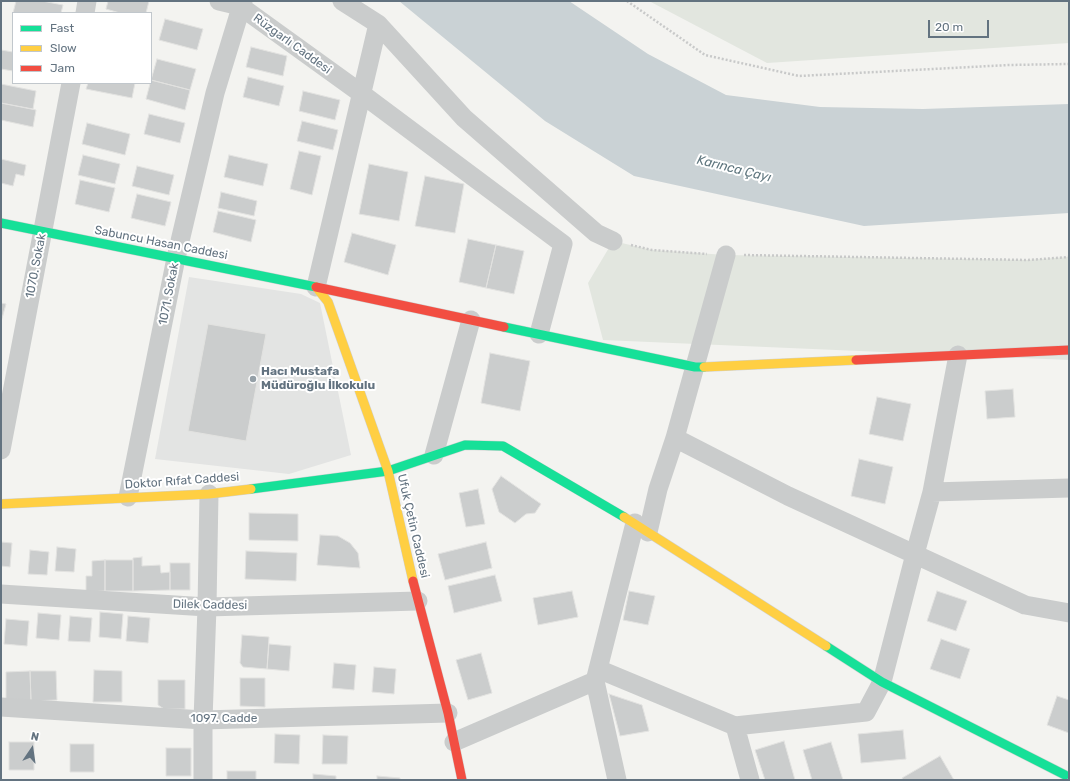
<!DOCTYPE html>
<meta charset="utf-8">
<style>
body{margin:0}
#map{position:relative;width:1070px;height:781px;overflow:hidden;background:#f3f3f0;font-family:Rubik,sans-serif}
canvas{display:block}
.frame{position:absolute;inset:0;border:2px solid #637380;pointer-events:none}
.legend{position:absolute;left:12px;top:12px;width:140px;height:72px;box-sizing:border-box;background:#fff;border:1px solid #c1c7cc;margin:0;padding:5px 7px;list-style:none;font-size:12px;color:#637380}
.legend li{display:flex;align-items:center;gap:8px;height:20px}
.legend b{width:20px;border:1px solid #c1c7cc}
.north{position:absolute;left:12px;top:729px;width:40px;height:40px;-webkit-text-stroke:3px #fff;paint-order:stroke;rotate:13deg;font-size:11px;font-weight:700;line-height:16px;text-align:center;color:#637380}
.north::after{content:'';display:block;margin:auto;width:14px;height:18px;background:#637380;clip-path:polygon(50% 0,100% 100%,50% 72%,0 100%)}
.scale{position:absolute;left:928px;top:20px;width:61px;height:18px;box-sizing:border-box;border:2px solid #637380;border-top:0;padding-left:5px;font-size:12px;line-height:14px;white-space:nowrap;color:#637380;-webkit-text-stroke:3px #fff;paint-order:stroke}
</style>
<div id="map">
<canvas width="1070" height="781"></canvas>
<div class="frame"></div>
<ul class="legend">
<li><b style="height:5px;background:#16e098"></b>Fast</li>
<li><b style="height:5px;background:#ffcf43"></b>Slow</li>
<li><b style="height:5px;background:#f24e42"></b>Jam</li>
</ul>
<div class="north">N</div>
<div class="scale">20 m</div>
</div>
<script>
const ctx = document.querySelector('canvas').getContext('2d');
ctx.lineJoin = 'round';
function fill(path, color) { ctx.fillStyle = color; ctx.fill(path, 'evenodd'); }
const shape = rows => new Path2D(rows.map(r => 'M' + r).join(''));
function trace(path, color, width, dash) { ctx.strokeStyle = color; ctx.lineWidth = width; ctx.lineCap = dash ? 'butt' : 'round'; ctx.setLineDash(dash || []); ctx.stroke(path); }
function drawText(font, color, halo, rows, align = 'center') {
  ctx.font = font + ' Rubik,sans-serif'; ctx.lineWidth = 4; ctx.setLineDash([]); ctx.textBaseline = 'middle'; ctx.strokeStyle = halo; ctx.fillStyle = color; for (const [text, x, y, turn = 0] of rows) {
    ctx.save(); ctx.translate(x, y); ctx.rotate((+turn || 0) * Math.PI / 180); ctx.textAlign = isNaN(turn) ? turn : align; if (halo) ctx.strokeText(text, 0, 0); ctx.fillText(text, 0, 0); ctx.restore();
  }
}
fill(shape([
 [189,277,301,294,320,303,351,455,289,474,155,459]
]), '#e3e4e3');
fill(shape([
 [649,1,1069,1,1069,43,767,63],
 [613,241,652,250,726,255,1028,260,1069,257,1069,360,603,340,588,283]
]), '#e2e6df');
fill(shape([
 [399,1,569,1,648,54,726,95,820,107,923,109,1069,104,1069,213,864,226,634,176,545,121]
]), '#cad2d5');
const building = shape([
 [16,1,42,1,63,5,61,13,13,13,16,1],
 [108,1,149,1,146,13,120,13,106,9,108,1],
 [165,19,203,29,197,50,159,40,165,19],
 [251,47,287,56,283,76,246,67,251,47],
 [1,50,13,52,13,71,1,69,1,50],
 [157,59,196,69,190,90,151,80,157,59],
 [248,77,284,86,279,106,243,97,248,77],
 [151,80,190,90,185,110,146,99,151,80],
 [88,83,135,83,132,98,86,89,88,83],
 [1,84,36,91,33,109,1,103,1,84],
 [303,91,340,100,335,120,299,111,303,91],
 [1,103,36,110,33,127,1,120,1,103],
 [149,114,185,123,180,143,144,134,149,114],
 [302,121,338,130,333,150,297,141,302,121],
 [87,123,130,134,125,155,82,144,87,123],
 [299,151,321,156,312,195,290,189,299,151],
 [83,155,120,164,115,184,78,175,83,155],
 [229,155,268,164,263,186,224,177,229,155],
 [1,159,26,165,24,176,16,174,13,186,1,183,1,159],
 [369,164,408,172,399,221,359,214,369,164],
 [137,166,174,175,169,195,132,186,137,166],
 [425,176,464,184,455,233,415,226,425,176],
 [80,180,115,188,109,212,75,204,80,180],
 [221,192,257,201,254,216,218,208,221,192],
 [137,194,171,202,165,226,131,218,137,194],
 [218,211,256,220,251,242,213,232,218,211],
 [352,233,396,245,388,275,344,262,352,233],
 [468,239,496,245,486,288,459,282,468,239],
 [496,245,524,251,514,294,486,288,496,245],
 [1,303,6,304,1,322,1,303],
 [208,324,266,334,246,441,188,431,208,324],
 [490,353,530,361,520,411,481,403,490,353],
 [1013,389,1015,417,987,419,985,391,1013,389],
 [877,397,911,404,903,441,869,434,877,397],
 [859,459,893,467,885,504,851,496,859,459],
 [501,476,541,504,535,513,526,514,515,523,499,512,492,489,501,476],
 [478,489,485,524,466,527,459,493,478,489],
 [249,513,298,514,298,541,249,540,249,513],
 [320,535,338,536,350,543,358,553,360,568,317,565,320,535],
 [1,542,12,543,10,567,1,566,1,542],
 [486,542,492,568,445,580,438,554,486,542],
 [57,547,76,549,74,572,55,571,57,547],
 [30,550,49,552,47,575,28,574,30,550],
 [246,551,297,553,296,581,245,579,246,551],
 [142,557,142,566,160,565,161,573,170,572,170,590,133,591,133,558,142,557],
 [105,560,105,591,86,592,86,576,92,576,92,561,105,560],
 [105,560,133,560,133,591,105,591,105,560],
 [170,563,190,563,190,590,170,590,170,563],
 [495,575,502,601,454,613,448,586,495,575],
 [572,591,578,617,538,625,533,598,572,591],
 [629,591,655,596,648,625,623,620,629,591],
 [937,591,967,601,956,631,927,621,937,591],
 [100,612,123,614,121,639,99,637,100,612],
 [38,613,61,615,59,640,36,638,38,613],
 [70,616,92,618,90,642,68,641,70,616],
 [128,616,150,618,148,643,126,641,128,616],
 [6,619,29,621,27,646,4,644,6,619],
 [242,635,269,637,267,669,243,667,240,663,242,635],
 [941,639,970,649,960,679,930,669,941,639],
 [269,644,291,646,289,671,267,669,269,644],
 [481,653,492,693,468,700,456,660,481,653],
 [334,663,356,665,354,690,332,688,334,663],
 [374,667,396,669,394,694,372,692,374,667],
 [94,670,122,671,122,702,93,702,94,670],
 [30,671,31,701,6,701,6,672,30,671],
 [30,671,56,671,57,700,31,701,30,671],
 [240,678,265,678,265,707,240,706,240,678],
 [158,680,185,680,185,709,164,709,158,705,158,680],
 [609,694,642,705,649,731,620,736,609,694],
 [1057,696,1069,700,1069,733,1047,725,1057,696],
 [903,730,906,759,861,763,858,734,903,730],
 [275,734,300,735,299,764,274,763,275,734],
 [323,735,348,736,347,764,322,764,323,735],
 [784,741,795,780,765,780,755,750,784,741],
 [9,742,34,742,34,770,9,770,9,742],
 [831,742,843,780,812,780,803,750,831,742],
 [70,744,94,744,94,772,70,772,70,744],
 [166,748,191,748,191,776,166,776,166,748],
 [940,756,954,780,903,780,902,778,940,756],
 [227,771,256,771,256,780,227,780,227,771],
 [313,774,336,776,336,780,313,780,313,774],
 [377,776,400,778,400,780,377,780,377,776]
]);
fill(building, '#cbcdcd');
trace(building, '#e2e2e0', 1);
const fast = shape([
 [1,223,316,287],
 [504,327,695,367,704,367],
 [251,489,388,471,465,445,503,446,624,517],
 [826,646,882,682,1065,775]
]);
const slow = shape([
 [316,287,328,302,388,471,413,581],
 [704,367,856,360],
 [1,504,209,494,251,489],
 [624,517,826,646]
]);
const jam = shape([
 [316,287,504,327],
 [856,360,1069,350],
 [413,581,448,713,462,780]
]);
trace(fast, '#d0d1d0', 10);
trace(slow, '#d0d1d0', 10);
trace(jam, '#d0d1d0', 10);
trace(shape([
 [627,1,705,55,799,76,1009,65,1069,64],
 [631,245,652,250,707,254],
 [744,255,1028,260,1069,257]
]), '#c8c9c9', 2.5, [2, 2]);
trace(shape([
 [219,1,240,6,362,94,563,244,539,334],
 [342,1,378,24,464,118,596,233,613,241],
 [85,13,87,1],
 [316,287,378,24],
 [675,438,788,496,1025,605,1069,613],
 [1,450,71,83],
 [434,455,471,320],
 [932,492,1069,488],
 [128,497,176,258,215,93,243,1],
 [648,532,658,489,675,438,726,255],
 [1,594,207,607,418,601],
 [598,669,735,726,866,712,882,682,915,554,932,492,958,355],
 [1,707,203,720,448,713],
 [735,726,750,780],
 [454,742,595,681],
 [203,780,203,720,207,607,209,494],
 [617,780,595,681,635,523]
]), '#cacccc', 19);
trace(fast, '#16e098', 9);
trace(slow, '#ffcf43', 9);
trace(jam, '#f24e42', 9);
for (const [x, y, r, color] of [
 [253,379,4,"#95a0a7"]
]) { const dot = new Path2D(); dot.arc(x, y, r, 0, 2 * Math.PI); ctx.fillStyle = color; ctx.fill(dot); trace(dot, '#fff', 1.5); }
drawText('12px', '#637380', '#fff', [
 ["Rüzgarlı Caddesi",292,44,36],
 ["Sabuncu Hasan Caddesi",161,243,11],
 ["1070. Sokak",36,266,-79],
 ["1071. Sokak",169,294,-79],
 ["Doktor Rıfat Caddesi",182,481,-4],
 ["Ufuk Çetin Caddesi",413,526,77],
 ["Dilek Caddesi",210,605,1],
 ["1097. Cadde",224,719]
]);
drawText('bold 12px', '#637380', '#fff', [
 ["Hacı Mustafa",261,372],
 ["Müdüroğlu İlkokulu",261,386]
], 'left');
drawText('italic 13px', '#5f767e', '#fff', [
 ["Karınca Çayı",734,169,14]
]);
</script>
